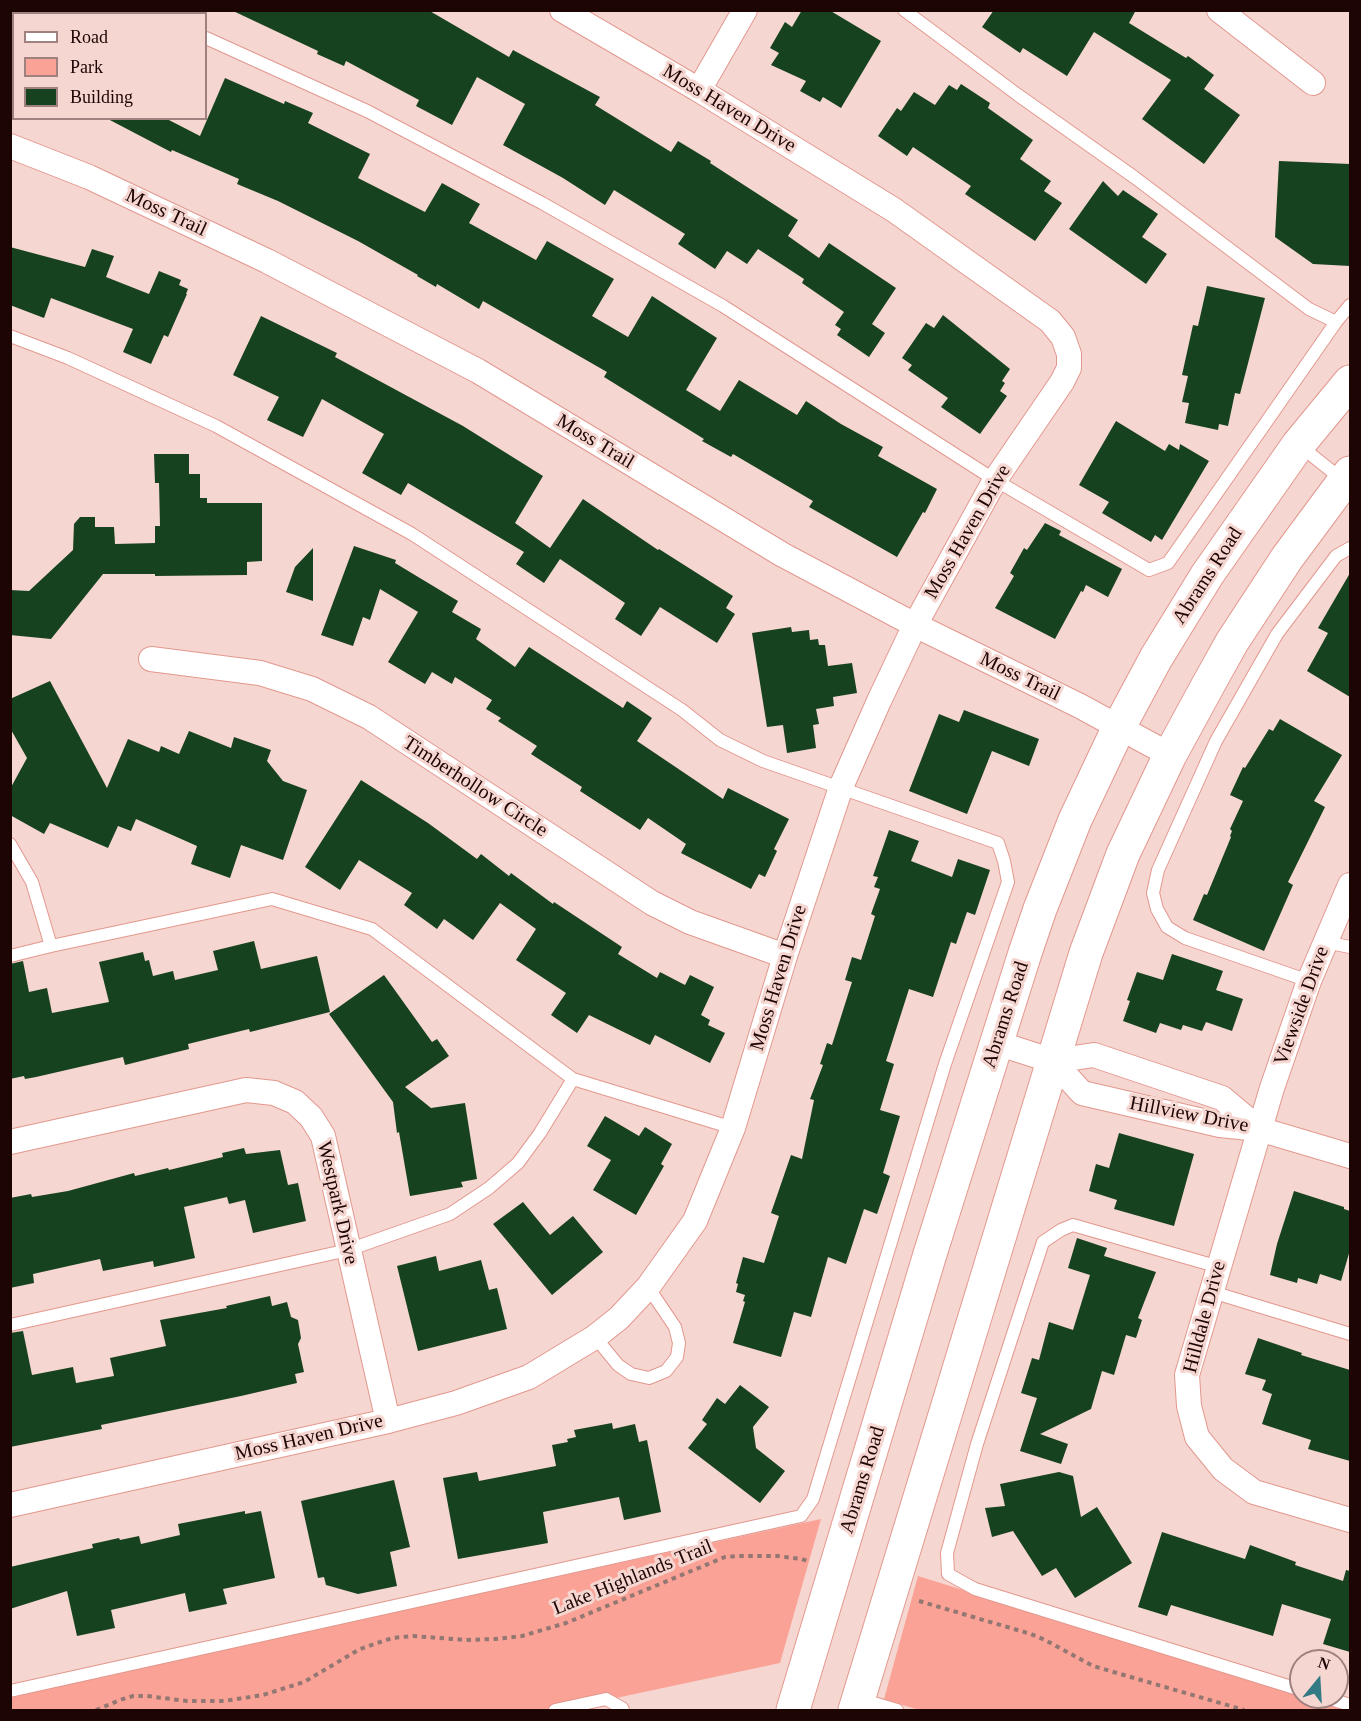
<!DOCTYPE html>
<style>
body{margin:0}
#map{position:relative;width:1361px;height:1721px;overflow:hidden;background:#f6d6d1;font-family:"Times New Roman",serif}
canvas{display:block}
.frame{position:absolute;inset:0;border:12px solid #1d0504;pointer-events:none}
.legend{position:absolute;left:12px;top:12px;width:195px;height:108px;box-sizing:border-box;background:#f6d6d1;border:2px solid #9f827f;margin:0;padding:8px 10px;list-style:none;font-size:18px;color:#1d0504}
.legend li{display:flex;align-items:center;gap:12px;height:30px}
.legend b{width:30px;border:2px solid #9f827f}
.north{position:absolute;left:1289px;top:1649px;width:60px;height:60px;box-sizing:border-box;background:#f6d6d1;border:2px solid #9f827f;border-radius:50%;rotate:18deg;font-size:16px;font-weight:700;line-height:24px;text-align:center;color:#1d0504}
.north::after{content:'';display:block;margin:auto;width:21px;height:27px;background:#337a84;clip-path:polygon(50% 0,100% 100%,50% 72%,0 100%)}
</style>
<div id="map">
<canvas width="1361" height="1721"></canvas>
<div class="frame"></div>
<ul class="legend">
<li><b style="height:8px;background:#fff"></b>Road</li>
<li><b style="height:16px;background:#fba296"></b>Park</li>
<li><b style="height:16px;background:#17421f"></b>Building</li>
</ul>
<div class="north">N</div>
</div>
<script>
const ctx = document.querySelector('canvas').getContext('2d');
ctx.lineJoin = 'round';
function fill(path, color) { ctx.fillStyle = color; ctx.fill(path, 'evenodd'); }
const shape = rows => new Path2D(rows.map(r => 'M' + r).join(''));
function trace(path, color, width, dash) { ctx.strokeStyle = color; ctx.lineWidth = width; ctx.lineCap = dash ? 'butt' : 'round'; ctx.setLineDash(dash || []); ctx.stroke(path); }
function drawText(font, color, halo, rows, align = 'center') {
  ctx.font = font + ' "Times New Roman",serif'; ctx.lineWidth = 6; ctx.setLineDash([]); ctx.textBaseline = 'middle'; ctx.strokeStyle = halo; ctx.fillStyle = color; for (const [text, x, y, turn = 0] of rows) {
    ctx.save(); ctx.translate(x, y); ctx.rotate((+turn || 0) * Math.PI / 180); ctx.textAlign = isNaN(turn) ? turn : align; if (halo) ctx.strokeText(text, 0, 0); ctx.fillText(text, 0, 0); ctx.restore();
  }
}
fill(shape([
 [821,1519,780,1663,560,1710,11,1710,10,1696],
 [918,1576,1301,1695,1301,1697,1309,1697,1350,1710,919,1710,884,1699]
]), '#fba296');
fill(shape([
 [231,10,428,10,509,57,513,50,600,97,595,105,671,152,678,141,711,161,710,163,798,220,788,236,819,258,829,243,896,288,872,324,885,333,869,357,837,335,841,329,835,325,844,312,802,283,804,279,758,249,747,264,727,251,715,269,678,244,685,234,614,190,605,205,563,178,503,145,525,104,477,77,452,125,416,106,419,100,346,61,344,66,317,54,318,51],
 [802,10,829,10,881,41,841,108,823,97,820,102,800,91,806,81,771,65,779,53,770,48,785,22,792,27],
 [994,10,1136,10,1129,23,1186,58,1188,56,1214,75,1204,89,1240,115,1204,164,1142,119,1171,80,1094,32,1067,76,1023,48,1020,53,982,27],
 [225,78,284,104,285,101,313,113,308,123,370,154,358,178,425,212,442,183,480,204,469,223,536,260,547,241,614,279,592,316,628,337,652,296,717,338,686,390,720,411,739,380,797,415,806,401,841,424,883,447,878,456,937,489,925,513,923,512,897,557,809,507,813,501,733,454,731,457,702,441,704,439,604,377,607,372,483,301,479,309,437,284,436,287,417,276,418,275,358,241,278,201,237,184,239,179,172,150,171,152,106,118,165,118,200,136],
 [961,84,990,103,988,108,1033,140,1020,159,1051,181,1044,191,1062,203,1035,241,965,194,971,186,913,147,907,156,878,136,897,108,901,111,914,92,935,105,949,85,957,90],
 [1279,161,1350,164,1350,266,1313,264,1275,237],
 [1103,181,1118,196,1123,190,1158,214,1142,237,1167,254,1146,284,1069,229],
 [10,247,85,267,92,249,114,256,106,277,149,294,159,271,181,280,179,285,188,289,186,294,187,294,168,337,164,335,151,364,123,352,133,329,51,298,44,318,10,305],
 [1207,286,1265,298,1240,394,1235,393,1228,426,1219,424,1218,430,1185,423,1189,403,1182,402,1188,376,1182,375,1193,325,1198,326],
 [943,315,1010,369,1002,381,1005,383,1000,391,1007,396,980,434,941,407,948,398,908,370,912,365,902,358,926,323,934,328],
 [261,316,337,353,335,357,463,426,543,476,515,523,550,548,583,499,658,550,659,549,733,596,726,608,735,614,717,643,660,607,641,636,615,619,625,603,560,559,544,583,516,564,524,552,408,483,401,495,362,473,384,434,322,399,303,437,267,420,279,397,233,375],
 [1116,421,1165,451,1169,444,1179,450,1180,444,1209,461,1162,540,1155,535,1151,542,1102,513,1109,502,1079,485],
 [154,454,189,454,189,474,200,474,200,498,207,498,207,503,262,503,262,561,247,562,247,575,155,576,155,574,103,574,51,639,10,635,10,590,29,591,73,550,74,524,80,517,95,517,95,527,114,527,115,544,155,543,155,526,160,526,159,483,155,483],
 [1045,523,1061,531,1059,535,1122,569,1108,597,1086,585,1083,592,1081,591,1055,639,995,608,1014,576,1010,573,1024,548,1027,550],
 [354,546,396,560,395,563,458,601,452,612,481,629,476,639,515,667,529,647,623,708,627,701,652,718,637,741,723,799,728,788,789,819,774,849,777,851,765,877,759,874,751,889,681,853,686,844,648,818,640,830,580,791,582,787,531,754,537,746,498,721,501,718,486,709,492,700,455,677,452,684,432,672,425,684,388,662,418,612,380,589,370,620,363,617,353,646,321,635],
 [313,548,313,601,286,592,295,567],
 [1350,573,1350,697,1307,671,1328,633,1318,628],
 [791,627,792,632,809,630,810,640,818,639,819,645,825,645,828,666,852,663,857,693,833,697,834,706,816,709,819,724,813,725,816,748,787,753,783,725,767,727,752,633],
 [50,681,107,788,128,739,159,752,161,746,179,754,189,731,231,748,234,737,271,750,267,761,283,781,307,790,283,860,241,845,230,878,191,864,197,846,136,819,131,831,118,826,108,848,50,823,44,834,10,815,10,789,27,758,10,728,10,699],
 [964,710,1039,739,1029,766,992,751,967,814,909,791,939,714,959,722],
 [1280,719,1342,755,1314,801,1325,807,1288,882,1293,885,1264,951,1193,920,1204,894,1207,895,1231,837,1230,836,1232,831,1230,829,1243,801,1230,795,1243,767,1245,768,1269,729,1273,731],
 [361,780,428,823,477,859,481,854,509,876,511,873,553,904,554,902,622,947,618,954,657,978,660,972,685,985,690,975,714,987,701,1015,710,1020,708,1025,725,1033,710,1063,655,1035,650,1045,589,1015,577,1033,551,1015,566,993,516,960,536,929,500,903,473,940,444,919,437,929,404,905,412,893,359,860,340,890,305,867],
 [889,830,919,841,911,861,952,877,958,859,990,870,975,915,967,912,956,944,951,942,933,997,909,989,886,1061,894,1064,880,1110,900,1116,883,1173,890,1176,877,1214,864,1209,846,1264,828,1257,811,1317,794,1312,781,1357,733,1343,745,1302,743,1301,745,1295,736,1292,738,1284,736,1283,743,1257,764,1263,779,1216,771,1213,791,1155,802,1159,814,1100,810,1099,823,1065,820,1064,827,1043,832,1045,852,982,845,980,852,957,861,960,875,916,871,914,880,889,874,887,878,877,873,876],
 [254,941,261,969,317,956,330,1012,250,1032,249,1029,188,1044,189,1049,125,1065,123,1057,36,1077,25,1079,24,1076,10,1079,10,964,23,961,29,992,47,988,52,1013,109,1002,99,962,143,952,145,961,149,960,153,976,173,971,175,980,218,970,213,951],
 [1172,954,1223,971,1216,990,1243,999,1232,1031,1206,1022,1202,1031,1183,1025,1181,1030,1160,1023,1156,1033,1123,1021,1130,1001,1127,1000,1137,972,1163,980],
 [384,975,432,1042,437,1039,449,1056,405,1087,431,1108,465,1103,477,1179,461,1182,463,1187,410,1196,399,1132,397,1133,393,1102,329,1014],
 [605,1116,639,1136,645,1127,672,1144,661,1164,664,1166,636,1215,593,1190,611,1160,587,1146],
 [1119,1133,1194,1154,1174,1226,1114,1209,1117,1200,1089,1191,1096,1164,1109,1168],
 [244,1148,246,1154,280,1150,288,1185,298,1183,306,1221,253,1233,245,1200,229,1204,227,1197,184,1207,195,1258,154,1267,153,1261,103,1271,100,1259,33,1274,34,1283,10,1288,10,1198,31,1194,32,1197,68,1191,134,1173,135,1176,168,1168,169,1170,223,1157,222,1153],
 [1294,1191,1344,1207,1344,1209,1350,1211,1350,1250,1341,1281,1320,1274,1317,1284,1298,1278,1297,1283,1270,1275,1277,1244],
 [523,1202,550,1235,573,1216,603,1252,552,1295,493,1224],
 [1077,1238,1107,1248,1104,1256,1156,1272,1138,1318,1142,1320,1136,1338,1126,1335,1114,1375,1102,1371,1091,1409,1040,1434,1068,1444,1061,1464,1020,1451,1037,1398,1021,1393,1032,1358,1039,1360,1049,1322,1073,1330,1090,1275,1068,1268],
 [436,1256,439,1271,481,1260,489,1290,497,1288,507,1329,418,1351,397,1266],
 [270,1296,272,1306,287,1302,291,1317,298,1320,301,1338,298,1344,304,1372,295,1374,297,1383,241,1396,101,1425,102,1429,10,1447,10,1333,23,1331,32,1375,73,1367,76,1383,114,1376,110,1358,166,1346,160,1320,227,1308,226,1306],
 [1258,1338,1302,1353,1301,1355,1350,1370,1350,1461,1308,1449,1311,1440,1262,1424,1272,1394,1262,1390,1266,1380,1245,1374],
 [740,1385,769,1407,753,1427,756,1448,785,1471,760,1503,688,1448,707,1424,702,1420,717,1398,725,1404],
 [612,1423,613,1429,635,1424,639,1442,647,1440,661,1512,624,1520,619,1497,543,1512,548,1543,458,1559,443,1478,477,1472,479,1481,556,1466,552,1445,568,1442,567,1439,576,1437,574,1430],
 [1059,1472,1073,1476,1081,1517,1097,1507,1132,1563,1075,1598,1056,1568,1042,1576,1013,1531,992,1537,985,1508,1005,1506,1000,1484],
 [394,1480,410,1547,390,1552,397,1586,358,1594,326,1585,324,1577,318,1578,301,1501],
 [245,1511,245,1514,261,1511,275,1578,223,1589,227,1604,189,1612,185,1593,111,1610,115,1628,77,1636,67,1591,10,1609,10,1567,93,1548,92,1544,119,1538,120,1540,139,1536,141,1544,180,1535,178,1524],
 [1162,1532,1245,1559,1250,1545,1296,1562,1295,1565,1343,1581,1346,1570,1350,1571,1350,1652,1323,1644,1331,1619,1282,1604,1273,1636,1171,1605,1167,1616,1138,1607]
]), '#17421f');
const service = shape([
 [142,10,149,14],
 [904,10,1018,95,1134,177,1309,309,1336,322,1350,305],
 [206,38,367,111,542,203,723,306,995,480,1149,570,1168,563,1336,322],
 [10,336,68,358,216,426,412,534,682,710,720,740,763,761,998,843,1004,861,1008,882,945,1064,813,1499,801,1516,10,1691],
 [1299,445,1344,481],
 [10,844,32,882,51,946,10,956],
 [1325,942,1350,947],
 [51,946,272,899,372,929,573,1079,733,1128],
 [1309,981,1185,938,1167,927,1157,909,1153,893,1158,870,1216,741,1277,634,1336,556,1350,548],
 [1219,1267,1073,1225,1061,1230,1043,1242,977,1444,947,1553,948,1574,975,1589,1301,1690],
 [1212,1292,1350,1334],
 [10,1325,348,1250,450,1214,489,1188,518,1163,540,1133,573,1079],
 [595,1337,618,1365,631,1374,649,1378,666,1371,677,1357,679,1343,675,1327,648,1287],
 [1324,1697,1350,1705],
 [860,1699,897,1710],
 [555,1710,606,1699,622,1708,623,1710]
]);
const minor = shape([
 [1219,10,1313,83],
 [699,90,745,10],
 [10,146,89,177,267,261,478,371,783,555,915,625,1080,706,1170,755],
 [151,659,260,673,312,689,369,717,652,903,690,922,785,956],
 [1350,885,1309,981,1272,1088,1187,1375,1189,1406,1197,1437,1223,1469,1254,1492,1350,1520],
 [997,1043,1053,1061,1094,1055,1222,1098,1259,1129],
 [1053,1061,1082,1093,1220,1125,1259,1129,1350,1156],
 [10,1142,246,1090,274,1093,295,1102,311,1117,323,1136,388,1421],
 [10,1505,388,1421,456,1403,529,1377,595,1337,619,1318,648,1287,695,1221,733,1128,785,956,841,787,879,701,915,625,995,480,1062,382,1069,368,1069,354,1063,337,1050,321,894,210,699,90,562,10]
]);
const secondary = shape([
 [793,1710,930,1254,1025,953,1040,909,1075,820,1119,727,1156,658,1207,575,1298,445,1350,382],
 [855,1710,1086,953,1123,854,1170,755,1207,687,1232,642,1287,558,1350,473]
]);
trace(service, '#e2988e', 14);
trace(minor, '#e2988e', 26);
trace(secondary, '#e2988e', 35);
trace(shape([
 [919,1601,1031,1634,1045,1640,1093,1666,1244,1710],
 [96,1710,120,1700,133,1696,147,1696,187,1701,224,1701,263,1695,304,1682,360,1649,392,1638,413,1636,466,1640,495,1639,522,1636,566,1623,725,1557,739,1556,777,1556,802,1559,807,1561]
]), '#937773', 4, [4.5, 4.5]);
trace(service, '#fff', 12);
trace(minor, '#fff', 24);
trace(secondary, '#fff', 33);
drawText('20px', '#1d0504', '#f6d6d1', [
 ["Moss Haven Drive",729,109,31],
 ["Moss Trail",166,213,25],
 ["Moss Trail",595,442,31],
 ["Moss Haven Drive",968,532,-60],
 ["Abrams Road",1208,576,-57],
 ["Moss Trail",1020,677,26],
 ["Timberhollow Circle",475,787,33],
 ["Moss Haven Drive",779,978,-73],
 ["Viewside Drive",1302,1006,-70],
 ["Abrams Road",1006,1015,-72],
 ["Hillview Drive",1189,1115,11],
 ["Westpark Drive",337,1203,77],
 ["Hilldale Drive",1205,1317,-75],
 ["Moss Haven Drive",309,1438,-13],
 ["Abrams Road",863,1480,-73],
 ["Lake Highlands Trail",633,1578,-22]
]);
</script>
